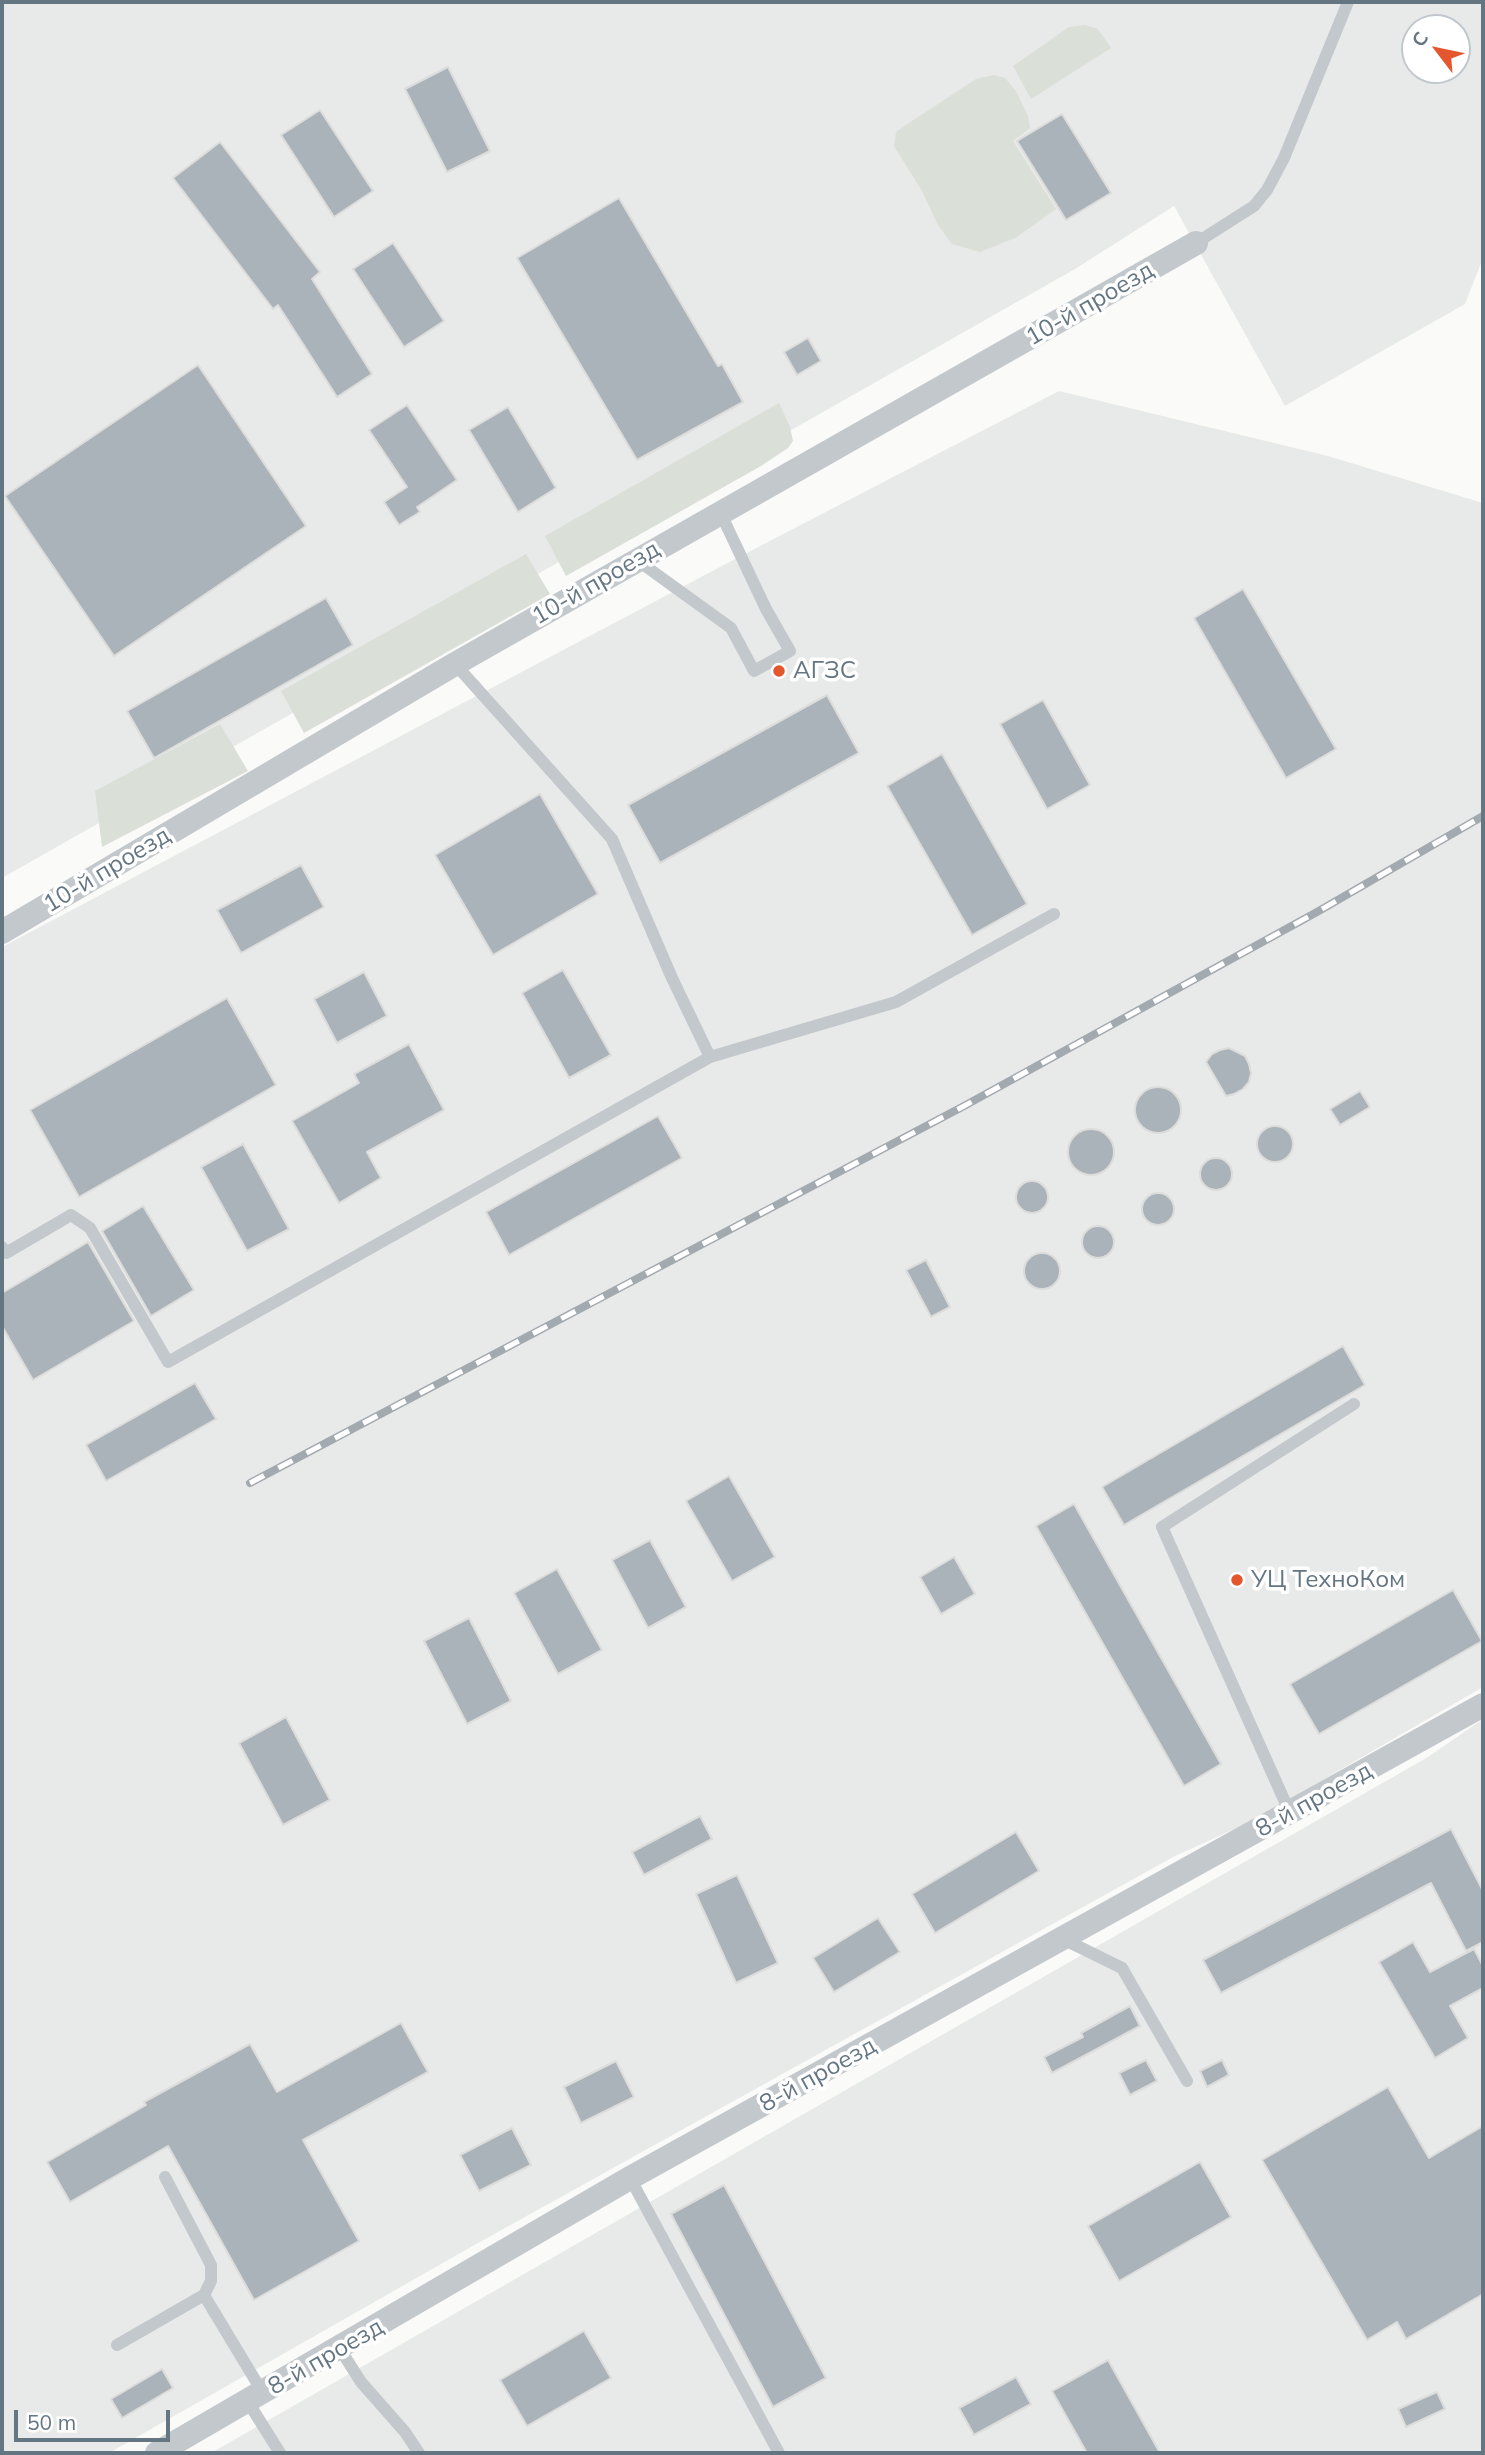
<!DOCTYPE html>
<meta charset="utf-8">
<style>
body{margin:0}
#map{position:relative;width:1485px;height:2455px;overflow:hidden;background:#fafaf8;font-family:Mulish,sans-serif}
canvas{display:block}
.frame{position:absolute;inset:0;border:4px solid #657683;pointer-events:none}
.north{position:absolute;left:1401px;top:14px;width:70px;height:70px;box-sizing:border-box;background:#fff;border:2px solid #c1c8cd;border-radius:50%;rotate:302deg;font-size:19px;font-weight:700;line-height:28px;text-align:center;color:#657683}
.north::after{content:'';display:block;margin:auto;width:24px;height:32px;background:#e4572e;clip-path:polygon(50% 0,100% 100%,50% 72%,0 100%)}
.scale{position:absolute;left:14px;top:2410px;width:156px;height:32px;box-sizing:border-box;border:4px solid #657683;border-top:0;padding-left:9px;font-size:21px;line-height:24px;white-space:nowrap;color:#657683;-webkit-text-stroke:5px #fff;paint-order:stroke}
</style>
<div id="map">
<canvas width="1485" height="2455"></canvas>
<div class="frame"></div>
<div class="north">С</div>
<div class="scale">50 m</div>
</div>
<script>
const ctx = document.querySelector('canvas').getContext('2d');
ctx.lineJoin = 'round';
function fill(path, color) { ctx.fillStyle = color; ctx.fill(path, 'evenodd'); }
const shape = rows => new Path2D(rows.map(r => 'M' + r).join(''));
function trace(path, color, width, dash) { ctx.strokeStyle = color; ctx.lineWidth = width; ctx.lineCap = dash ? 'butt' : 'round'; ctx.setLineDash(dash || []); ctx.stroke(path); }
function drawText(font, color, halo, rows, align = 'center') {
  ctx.font = font + ' Mulish,sans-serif'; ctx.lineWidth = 7; ctx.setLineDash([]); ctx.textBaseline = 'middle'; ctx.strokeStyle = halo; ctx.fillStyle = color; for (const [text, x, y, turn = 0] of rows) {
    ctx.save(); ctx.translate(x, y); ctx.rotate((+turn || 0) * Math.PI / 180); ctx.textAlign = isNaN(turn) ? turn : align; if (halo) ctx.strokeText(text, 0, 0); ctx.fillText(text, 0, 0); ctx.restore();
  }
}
fill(shape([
 [2,2,1483,2,1483,258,1465,304,1285,406,1174,206,1075,269,2,878],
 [1415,28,1457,28,1457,70,1415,70],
 [1059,391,1328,456,1483,503,1483,1687,1250,1822,1175,1856,478,2243,109,2453,2,2453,2,947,737,558],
 [1483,1719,1483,2453,211,2453,1428,1757]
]), '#e8e9e9');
fill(shape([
 [1085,25,1098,29,1111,48,1031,99,1013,66,1069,27],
 [994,75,1005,78,1016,91,1028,116,1030,128,1013,141,1056,209,1015,238,980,252,952,244,938,225,921,189,894,146,896,132,912,121,976,79],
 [779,403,790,427,793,441,788,448,761,466,566,576,545,536],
 [526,554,550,594,304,733,281,691],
 [220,724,248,771,102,847,95,791]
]), '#dadfd7');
const building = shape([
 [448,67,490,151,447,172,405,89,448,67],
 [320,110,373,191,334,217,281,135,320,110],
 [1062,114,1111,193,1066,220,1017,141,1062,114],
 [220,142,320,272,312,279,372,374,337,397,278,305,273,309,173,178,220,142],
 [619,198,718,366,722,364,743,402,637,460,517,258,619,198],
 [393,243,444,321,404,347,353,269,393,243],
 [808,338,821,361,797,375,784,352,808,338],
 [198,365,306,526,114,656,5,496,198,365],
 [407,405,457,480,417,507,420,512,399,525,384,502,407,487,369,430,407,405],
 [508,407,556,488,518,512,469,430,508,407],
 [1243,589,1336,749,1286,778,1194,618,1243,589],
 [326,598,353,645,154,758,127,711,326,598],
 [827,695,859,753,660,863,628,805,827,695],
 [1043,700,1090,785,1047,809,1000,724,1043,700],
 [942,754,1027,904,972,935,887,786,942,754],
 [540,794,598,894,493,955,435,855,540,794],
 [301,865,324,907,241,953,217,910,301,865],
 [563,970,611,1055,569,1078,522,993,563,970],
 [364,972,387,1016,337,1043,314,999,364,972],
 [227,998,276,1085,79,1197,30,1110,227,998],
 [409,1044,444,1110,367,1152,381,1178,339,1203,292,1121,359,1083,354,1074,409,1044],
 [1229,1048,1245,1056,1249,1064,1251,1073,1249,1082,1243,1089,1234,1094,1226,1096,1206,1062,1212,1054,1220,1050,1229,1048],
 '1135 1110a23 23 0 1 1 46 0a23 23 0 1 1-46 0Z',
 [1360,1091,1370,1107,1340,1125,1330,1109,1360,1091],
 [658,1116,682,1158,509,1255,486,1212,658,1116],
 '1257 1144a18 18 0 1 1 36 0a18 18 0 1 1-36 0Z',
 '1068 1152a23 23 0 1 1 46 0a23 23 0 1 1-46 0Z',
 [243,1144,289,1229,247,1251,201,1167,243,1144],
 '1200 1174a16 16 0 1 1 32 0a16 16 0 1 1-32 0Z',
 '1016 1197a16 16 0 1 1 32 0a16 16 0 1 1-32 0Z',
 '1142 1209a16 16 0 1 1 32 0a16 16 0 1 1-32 0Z',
 [143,1206,194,1290,151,1316,102,1231,143,1206],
 '1082 1242a16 16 0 1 1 32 0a16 16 0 1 1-32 0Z',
 [88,1242,134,1321,33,1380,2,1326,2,1293,88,1242],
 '1024 1271a18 18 0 1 1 36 0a18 18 0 1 1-36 0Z',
 [926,1260,950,1307,931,1317,906,1270,926,1260],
 [1343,1346,1365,1385,1124,1525,1102,1487,1343,1346],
 [195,1383,216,1419,106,1481,86,1445,195,1383],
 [729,1476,775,1557,732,1581,686,1501,729,1476],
 [1074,1504,1221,1764,1184,1786,1036,1526,1074,1504],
 [650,1540,686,1607,648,1628,612,1560,650,1540],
 [954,1557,975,1594,941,1614,920,1577,954,1557],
 [557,1569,602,1650,558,1674,514,1593,557,1569],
 [1453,1590,1482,1641,1319,1734,1290,1684,1453,1590],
 [469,1618,511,1701,467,1724,424,1641,469,1618],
 [286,1717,330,1800,283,1825,239,1743,286,1717],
 [700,1816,712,1839,644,1875,632,1852,700,1816],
 [1451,1829,1483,1891,1483,1942,1466,1951,1431,1883,1221,1993,1203,1960,1451,1829],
 [1016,1832,1039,1871,935,1933,912,1894,1016,1832],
 [737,1875,778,1963,736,1983,696,1894,737,1875],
 [878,1918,900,1952,834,1992,813,1958,878,1918],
 [1413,1942,1430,1972,1474,1949,1483,1966,1483,1988,1450,2006,1468,2038,1435,2058,1379,1962,1413,1942],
 [1130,2006,1140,2026,1052,2073,1044,2057,1083,2037,1081,2033,1130,2006],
 [401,2023,428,2072,303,2140,359,2241,254,2300,168,2146,70,2202,47,2162,146,2105,144,2102,250,2044,277,2092,401,2023],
 [1146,2060,1157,2081,1130,2095,1119,2073,1146,2060],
 [1222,2060,1229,2075,1207,2087,1200,2071,1222,2060],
 [616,2061,634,2097,581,2123,564,2087,616,2061],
 [1388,2087,1429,2158,1483,2126,1483,2294,1406,2339,1397,2322,1367,2340,1262,2160,1388,2087],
 [512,2128,531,2165,479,2191,460,2155,512,2128],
 [1200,2162,1231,2217,1119,2281,1088,2226,1200,2162],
 [724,2185,826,2378,773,2407,671,2214,724,2185],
 [584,2331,611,2378,527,2426,500,2380,584,2331],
 [1108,2360,1160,2453,1087,2453,1052,2391,1108,2360],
 [162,2369,173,2388,122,2418,111,2399,162,2369],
 [1016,2377,1031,2404,974,2435,959,2408,1016,2377],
 [1437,2392,1445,2409,1406,2427,1398,2409,1437,2392]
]);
fill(building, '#aab3b9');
trace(building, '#dcdcda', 2);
trace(shape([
 [1196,243,1254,206,1267,190,1284,158,1348,2],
 [637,560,731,628,754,671,790,651,766,609,721,514],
 [455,664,612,839,672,978,710,1057],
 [2,1247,6,1253,71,1215,90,1228,168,1362,710,1057,896,1002,1054,914],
 [1290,1813,1162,1527,1354,1404],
 [1063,1939,1122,1968,1187,2081],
 [165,2177,211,2265,211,2281,204,2295],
 [630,2178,779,2453],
 [117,2345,204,2295,263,2393],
 [340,2349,361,2382,405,2432,419,2453],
 [248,2402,280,2453]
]), '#c3c8cc', 12);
trace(shape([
 [2,932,455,664,1196,243],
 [157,2453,630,2178,1483,1705]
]), '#c3c8cc', 24);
const rail = shape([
 [250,1483,964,1106,1317,912,1483,816]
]);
trace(rail, '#a2aab0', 8);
trace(rail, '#fff', 5, [16]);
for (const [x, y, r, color] of [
 [779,671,7,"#e4572e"],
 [1237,1580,7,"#e4572e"]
]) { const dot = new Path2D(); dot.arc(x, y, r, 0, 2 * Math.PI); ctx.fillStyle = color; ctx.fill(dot); trace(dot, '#fff', 2.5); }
drawText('24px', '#657683', '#fff', [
 ["10-й проезд",1090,304,-30],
 ["10-й проезд",596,583,-30],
 ["10-й проезд",107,870,-31],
 ["8-й проезд",1314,1800,-29],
 ["8-й проезд",818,2075,-29],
 ["8-й проезд",326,2357,-30]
]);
drawText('24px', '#657683', '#fff', [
 ["АГЗС",793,671],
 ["УЦ ТехноКом",1251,1580]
], 'left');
</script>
